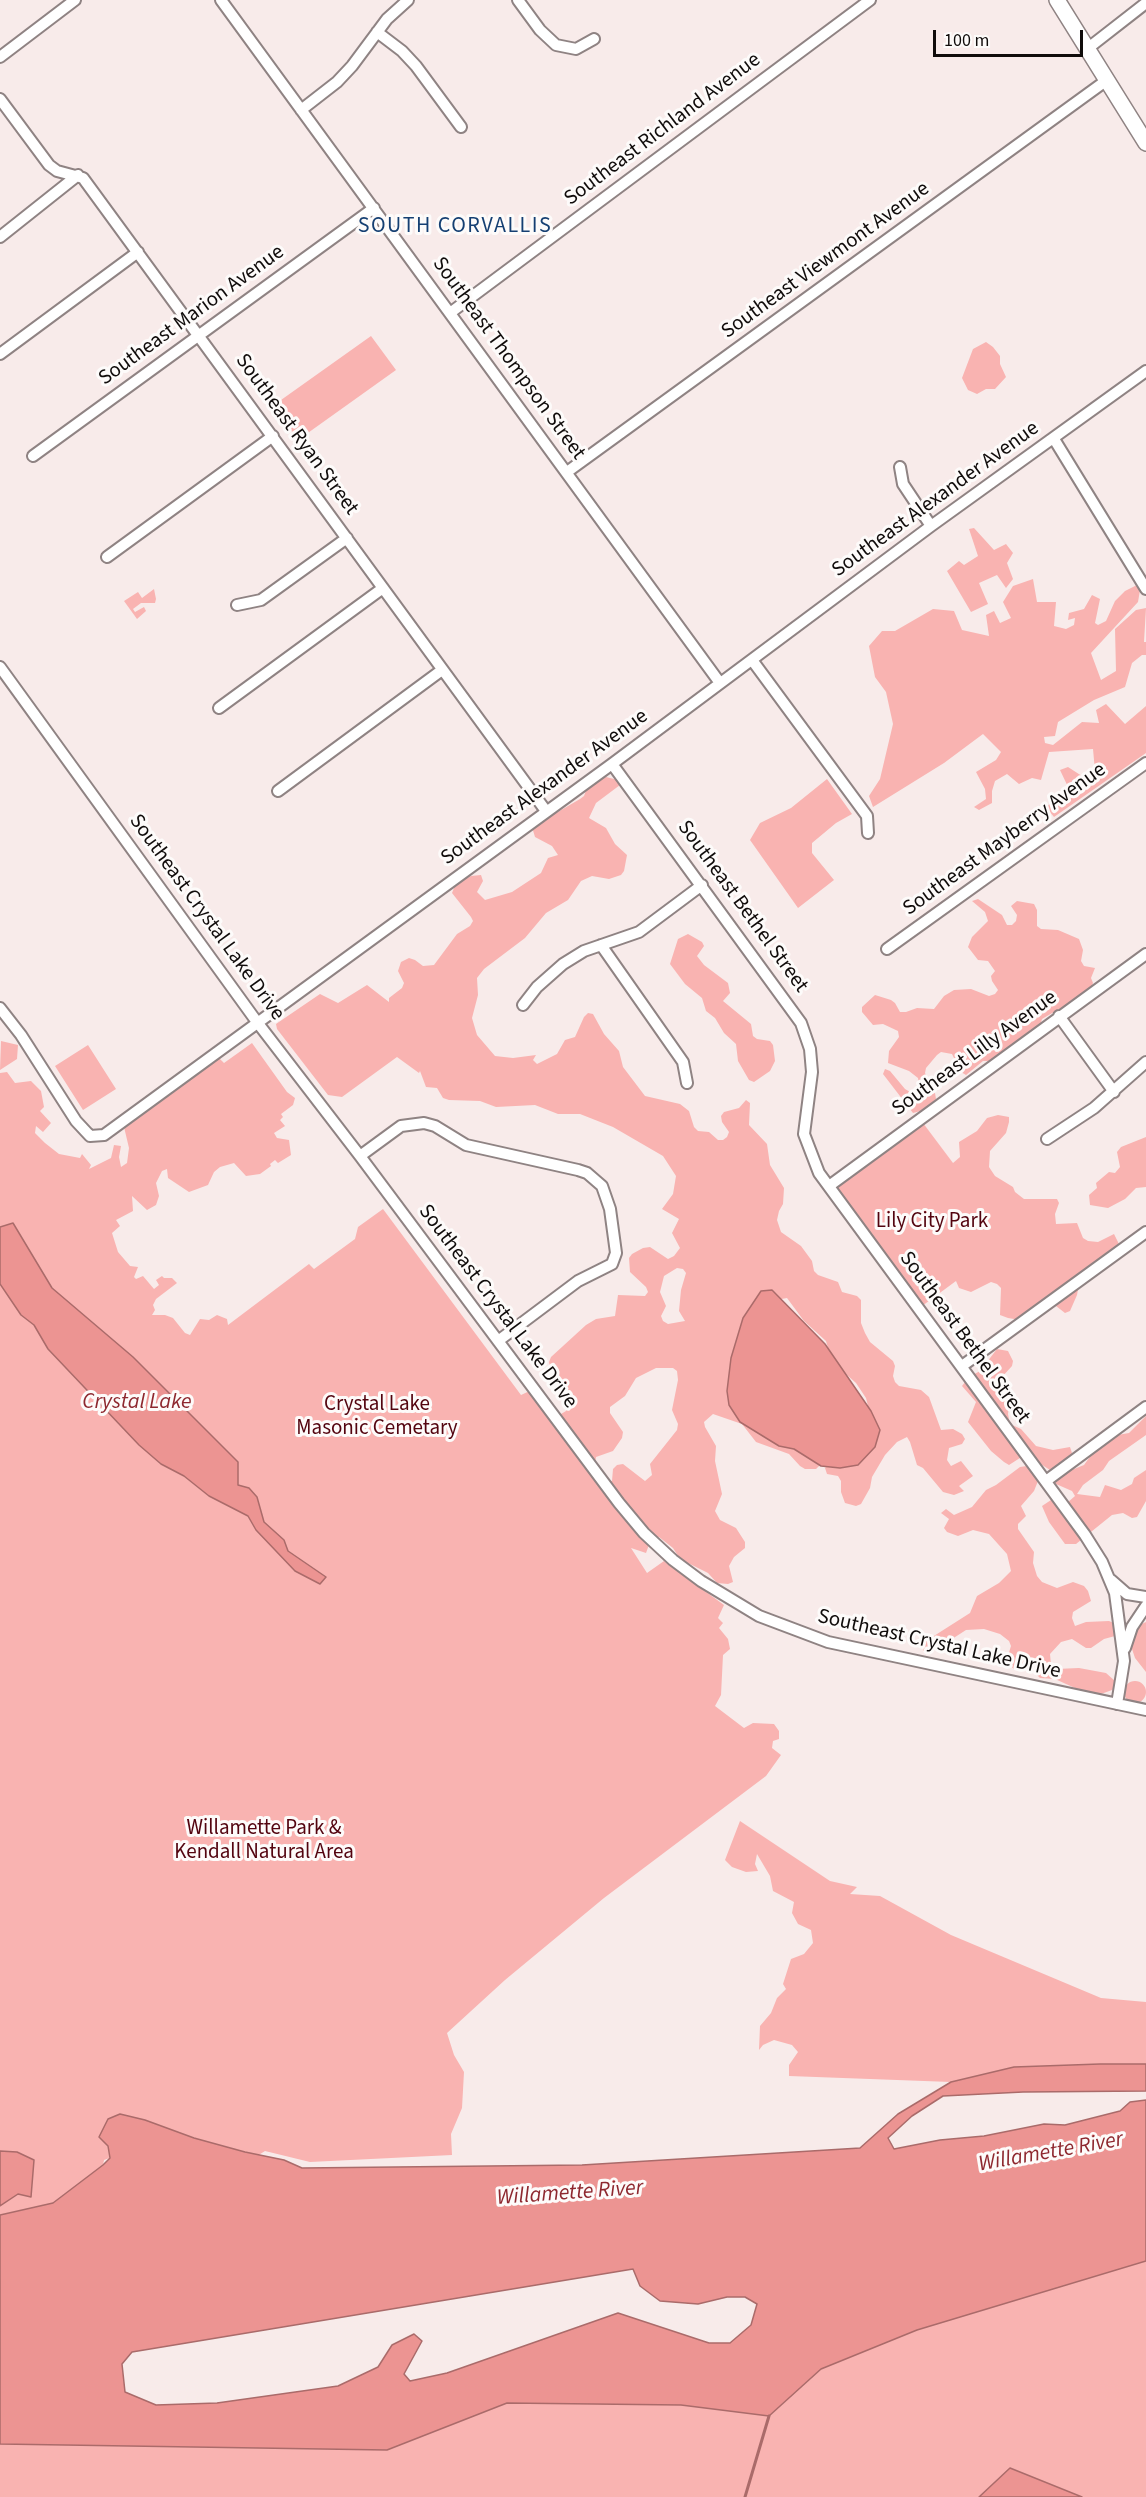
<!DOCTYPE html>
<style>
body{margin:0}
#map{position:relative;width:1146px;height:2497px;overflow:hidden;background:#f8ebea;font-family:"Source Sans 3",sans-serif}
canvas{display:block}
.scale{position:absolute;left:933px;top:30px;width:150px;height:27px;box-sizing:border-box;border:3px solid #100c0b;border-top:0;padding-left:8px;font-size:18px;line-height:21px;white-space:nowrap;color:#100c0b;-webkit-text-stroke:4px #fdfbfa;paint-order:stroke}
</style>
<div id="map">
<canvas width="1146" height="2497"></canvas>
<div class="scale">100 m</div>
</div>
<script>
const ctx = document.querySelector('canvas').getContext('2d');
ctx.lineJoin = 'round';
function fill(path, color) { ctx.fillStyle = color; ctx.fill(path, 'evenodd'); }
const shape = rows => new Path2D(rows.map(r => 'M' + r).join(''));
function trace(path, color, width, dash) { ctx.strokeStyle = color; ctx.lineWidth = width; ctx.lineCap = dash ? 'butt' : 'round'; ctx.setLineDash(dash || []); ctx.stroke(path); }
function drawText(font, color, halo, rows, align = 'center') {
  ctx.font = font + ' "Source Sans 3",sans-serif'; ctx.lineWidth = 6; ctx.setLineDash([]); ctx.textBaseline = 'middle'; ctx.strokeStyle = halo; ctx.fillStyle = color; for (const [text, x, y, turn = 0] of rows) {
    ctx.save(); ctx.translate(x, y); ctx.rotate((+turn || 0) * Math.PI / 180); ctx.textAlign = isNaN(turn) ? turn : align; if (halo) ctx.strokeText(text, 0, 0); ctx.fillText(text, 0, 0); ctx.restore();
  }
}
fill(shape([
 [371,336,396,370,298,440,274,405],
 [986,342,993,347,1000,356,1000,364,1006,377,995,389,986,389,977,394,968,390,962,378,973,349],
 [974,528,994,550,1006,544,1013,553,1007,563,1013,579,1006,588,997,575,979,583,988,604,971,612,947,571,959,561,964,565,978,556,969,529],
 [1033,579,1037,602,1056,602,1054,626,1066,629,1074,625,1075,618,1068,620,1069,613,1084,609,1092,595,1100,599,1095,623,1098,625,1106,621,1115,601,1125,591,1137,585,1140,590,1138,602,1091,653,1101,680,1116,671,1115,629,1136,610,1146,608,1144,642,1146,642,1146,655,1142,655,1132,663,1125,687,1094,700,1058,722,1055,736,1044,737,1045,743,1053,745,1082,722,1099,723,1096,710,1106,704,1125,724,1146,706,1146,753,1054,817,1046,807,1069,789,1060,770,1068,767,1085,778,1095,771,1093,749,1049,752,1041,780,1032,778,1019,784,1007,774,995,781,992,791,992,803,979,810,974,807,986,799,985,789,976,772,996,760,1001,752,983,734,944,763,873,807,869,796,880,779,893,724,886,692,875,677,869,646,882,631,895,631,933,609,954,611,962,630,989,636,986,615,994,611,1000,623,1011,618,1003,602,1013,586],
 [154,589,156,599,155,603,141,603,133,609,135,612,144,607,146,611,137,619,124,601,138,592,142,598],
 [606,777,618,780,620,785,596,803,589,818,606,828,615,844,627,855,624,871,621,875,609,879,592,876,581,881,568,900,546,913,525,938,484,969,477,978,478,995,472,1018,477,1035,495,1056,513,1058,536,1055,533,1060,537,1064,557,1054,565,1040,575,1037,584,1017,588,1013,593,1014,604,1034,619,1051,623,1067,645,1096,680,1104,689,1111,694,1127,698,1131,709,1132,718,1140,723,1140,727,1137,729,1132,722,1122,721,1116,724,1112,739,1108,746,1100,750,1103,749,1125,767,1144,770,1165,784,1188,783,1204,779,1211,777,1220,781,1232,801,1246,812,1261,814,1271,818,1275,838,1282,842,1292,857,1296,861,1300,861,1323,865,1333,870,1342,893,1361,895,1366,893,1376,895,1382,899,1386,921,1390,929,1397,941,1430,953,1429,962,1434,965,1439,962,1444,949,1448,947,1460,951,1466,961,1461,973,1476,959,1486,964,1491,954,1495,943,1492,923,1468,917,1465,910,1442,907,1437,897,1442,885,1455,872,1477,870,1488,861,1504,856,1506,845,1503,841,1492,841,1481,838,1476,827,1474,825,1468,870,1414,866,1398,856,1383,838,1367,830,1355,826,1341,804,1321,787,1298,776,1300,781,1437,821,1464,816,1469,805,1469,800,1466,789,1454,756,1442,742,1424,713,1414,704,1422,705,1427,716,1446,715,1461,722,1494,715,1511,720,1520,736,1528,745,1542,745,1548,734,1557,729,1566,733,1582,728,1584,717,1583,708,1573,680,1559,673,1548,659,1537,654,1538,650,1542,646,1553,631,1548,647,1573,664,1561,724,1605,718,1618,723,1623,719,1628,728,1639,730,1649,723,1655,721,1695,715,1706,744,1728,753,1723,774,1724,779,1731,779,1739,773,1741,772,1748,781,1755,766,1776,604,1898,505,1980,447,2033,454,2055,464,2072,462,2108,451,2134,452,2155,310,2162,265,2151,257,2156,121,2154,104,2160,103,2165,53,2203,0,2215,0,1073,7,1072,15,1083,31,1081,41,1091,44,1107,40,1111,51,1123,43,1132,36,1126,35,1133,45,1143,59,1154,80,1158,82,1154,91,1165,89,1169,111,1158,114,1145,121,1146,119,1157,121,1167,127,1163,129,1148,124,1127,218,1057,224,1063,252,1043,287,1092,295,1098,293,1105,281,1114,283,1117,280,1120,285,1126,274,1133,277,1138,289,1140,291,1155,278,1163,275,1160,270,1164,271,1166,260,1174,246,1176,234,1163,220,1167,214,1172,208,1185,189,1192,168,1178,167,1169,162,1171,156,1183,159,1196,156,1205,147,1210,132,1196,133,1211,116,1220,120,1226,112,1233,118,1252,130,1266,138,1267,134,1277,136,1279,143,1276,154,1289,159,1285,156,1280,162,1276,164,1278,172,1278,177,1283,156,1299,153,1305,155,1310,152,1315,165,1315,173,1318,185,1333,190,1335,200,1319,209,1320,217,1315,227,1319,228,1325,309,1264,314,1269,355,1239,358,1227,383,1209,521,1395,536,1388,541,1389,556,1412,561,1414,566,1411,568,1401,550,1367,549,1362,551,1357,586,1325,596,1319,615,1316,618,1295,645,1296,648,1292,646,1287,630,1272,629,1258,632,1254,643,1248,650,1247,668,1259,674,1256,680,1248,672,1233,679,1219,662,1209,673,1194,676,1176,663,1156,613,1127,580,1114,558,1114,535,1105,496,1107,480,1101,449,1100,443,1098,437,1088,426,1087,420,1071,419,1073,397,1057,342,1097,328,1095,277,1029,276,1024,320,994,338,1003,367,985,389,1002,389,998,402,988,404,983,398,971,401,962,409,958,415,960,423,966,434,965,457,934,470,926,473,921,471,917,452,893,456,883,471,876,481,875,483,881,477,892,485,900,512,892,541,873,548,858,558,855,552,846,535,837,532,827,580,799,584,796,588,785,597,779],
 [677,1268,683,1269,686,1273,681,1290,679,1311,685,1321,668,1324,663,1321,661,1316,666,1306,660,1292,664,1276],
 [656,1368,673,1368,677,1371,678,1380,672,1410,678,1424,677,1430,650,1464,652,1475,645,1481,623,1464,617,1465,613,1469,612,1481,607,1482,595,1463,596,1457,613,1451,622,1438,623,1432,610,1413,610,1407,625,1396,636,1378],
 [827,779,852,814,836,823,812,843,812,853,834,880,798,908,750,840,760,823,791,808],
 [978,899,1002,915,1007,925,1012,925,1016,921,1017,915,1011,906,1017,901,1034,904,1037,910,1037,926,1041,929,1058,930,1079,939,1083,950,1081,961,1084,966,1095,968,1091,978,1093,983,1091,988,1083,995,1042,1019,1039,1029,1004,1061,983,1061,966,1075,956,1069,957,1064,952,1054,941,1052,937,1055,926,1068,925,1073,935,1093,936,1099,924,1110,913,1113,883,1074,885,1069,890,1071,905,1089,917,1096,920,1090,918,1078,909,1071,888,1063,889,1051,899,1037,898,1031,883,1024,873,1025,862,1012,862,1007,875,995,891,1000,895,1003,900,1012,906,1012,917,1008,934,1009,944,996,954,990,971,989,989,996,995,994,998,990,992,981,991,976,995,971,988,961,978,960,968,947,972,937,988,921,985,912,972,901],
 [688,934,702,942,704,946,697,956,704,965,728,983,730,993,723,1001,751,1024,753,1036,757,1039,770,1041,773,1045,775,1061,770,1071,754,1082,749,1080,738,1061,736,1044,724,1033,715,1018,706,1011,702,998,685,984,670,964,678,939],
 [1,1041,18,1045,17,1059,0,1070],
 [88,1045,116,1089,83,1110,55,1066],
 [998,1115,1009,1117,1009,1122,1006,1133,990,1151,989,1167,995,1176,1013,1187,1015,1192,1024,1199,1057,1199,1059,1203,1055,1214,1056,1224,1077,1223,1083,1238,1088,1241,1098,1242,1114,1234,1119,1244,1096,1261,1091,1272,1079,1284,1077,1295,1070,1311,1065,1313,1047,1299,1036,1304,1026,1317,1020,1320,1008,1318,1000,1315,1001,1288,997,1284,991,1282,971,1292,959,1288,956,1281,918,1309,829,1186,920,1119,953,1163,960,1157,959,1142,977,1131,987,1118],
 [1146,1137,1146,1187,1136,1188,1125,1199,1108,1208,1090,1205,1089,1195,1097,1188,1096,1183,1109,1172,1115,1173,1120,1167,1117,1152,1121,1147],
 [997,1349,1008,1351,1013,1361,1012,1366,1001,1378,1001,1383,1010,1398,1008,1414,1010,1424,1021,1429,1036,1446,1053,1450,1070,1447,1072,1453,1067,1462,1069,1467,1074,1469,1084,1465,1094,1451,1112,1436,1129,1433,1146,1416,1146,1435,1109,1461,1103,1470,1083,1485,1077,1494,1100,1497,1105,1485,1121,1490,1132,1484,1134,1478,1146,1470,1146,1501,1137,1517,1132,1518,1123,1513,1112,1515,1076,1544,1065,1544,1049,1522,1042,1506,1051,1500,1067,1503,1075,1496,1072,1491,1056,1484,1050,1470,1036,1461,1034,1456,1023,1456,1009,1465,1004,1462,991,1451,968,1422,976,1402,962,1386,969,1377,980,1371],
 [1033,1465,1038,1475,1038,1481,1034,1491,1021,1506,1026,1516,1018,1524,1018,1529,1034,1552,1033,1563,1037,1576,1042,1582,1057,1588,1073,1582,1084,1586,1088,1591,1091,1601,1073,1612,1072,1618,1075,1626,1086,1622,1109,1621,1114,1623,1120,1633,1115,1636,1104,1639,1091,1648,1086,1648,1072,1639,1061,1642,1050,1654,1051,1665,1056,1669,1079,1668,1106,1673,1115,1681,1115,1687,1112,1690,1101,1694,1086,1693,1055,1679,1040,1678,1032,1670,1031,1665,1014,1669,1006,1662,1011,1646,1009,1641,1000,1634,984,1629,966,1630,932,1652,923,1651,926,1641,970,1613,977,1596,999,1583,1011,1571,1007,1554,989,1534,973,1530,958,1536,947,1532,944,1528,949,1519,941,1513,946,1509,954,1515,972,1507,986,1490,996,1485,1020,1467],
 [1146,1622,1146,1672,1135,1658,1130,1643,1135,1627],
 '1124 1692a11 11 0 1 1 22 0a11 11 0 1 1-22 0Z',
 [740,1821,830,1881,857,1887,850,1894,880,1896,951,1935,1101,1998,1146,2002,1146,2064,1014,2067,951,2082,789,2076,789,2065,798,2052,792,2045,774,2040,763,2045,759,2050,760,2026,771,2013,777,1998,786,1989,783,1984,791,1959,804,1954,813,1943,811,1930,798,1924,792,1913,794,1902,773,1891,770,1876,757,1854,755,1864,758,1871,746,1872,732,1867,725,1860],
 [1146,2261,1146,2497,0,2497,0,2444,387,2450,507,2403,681,2405,769,2416,821,2369,917,2330]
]), '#f9b3b1');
const water = shape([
 [13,1223,52,1288,133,1357,238,1462,238,1485,249,1488,257,1497,264,1522,284,1540,288,1551,326,1577,320,1584,295,1571,256,1530,248,1516,209,1496,184,1476,161,1464,139,1445,48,1349,34,1325,21,1315,0,1284,0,1227,13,1223],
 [772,1290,825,1344,871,1411,880,1430,875,1447,858,1465,840,1468,821,1466,794,1449,779,1446,740,1422,729,1405,727,1391,731,1358,743,1318,761,1291,772,1290],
 [1100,2064,1146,2064,1146,2091,1023,2092,943,2096,912,2116,888,2138,894,2149,940,2140,984,2136,1044,2124,1065,2125,1120,2111,1130,2102,1146,2100,1146,2261,917,2330,821,2369,769,2416,681,2405,507,2403,387,2450,0,2444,0,2215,53,2203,103,2165,110,2158,108,2146,99,2137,108,2119,120,2114,145,2120,194,2138,245,2152,284,2160,302,2168,582,2165,860,2148,898,2114,951,2082,1014,2067,1100,2064],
 [633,2269,640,2286,660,2301,698,2304,727,2297,745,2297,757,2304,751,2325,730,2343,709,2343,618,2313,447,2373,410,2381,404,2374,422,2341,414,2334,392,2345,378,2367,338,2386,217,2403,156,2405,125,2392,122,2364,132,2352,633,2269],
 [0,2151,17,2152,34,2160,31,2197,18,2194,0,2206,0,2151],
 [1010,2468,1082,2497,979,2497,1010,2468]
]);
fill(water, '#ec9492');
trace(water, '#aa6b6a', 1.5);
trace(shape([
 [745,2497,769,2416]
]), '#aa6b6a', 3);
const minor = shape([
 [221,0,720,683],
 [518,0,540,30,556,45,576,49,594,39],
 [377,32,402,51,416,66,461,127],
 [1087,49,1146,3],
 [0,57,75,0],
 [0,99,49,165,57,171,83,178,546,811],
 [301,110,337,82,352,66,387,19,408,0],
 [0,237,78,175],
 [450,313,870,0],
 [0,354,138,252],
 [1054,439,1146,589],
 [33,456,374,208],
 [900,467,903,484,931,526],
 [567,472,1107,80],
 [107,557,273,436],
 [237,605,261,600,347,538],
 [752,660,867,816,868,833],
 [0,667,257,1022,360,1156,619,1503,644,1533,673,1560,701,1581,759,1616,828,1642,1146,1710],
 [219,708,383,588],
 [612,764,801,1023,810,1049,812,1072,804,1134,819,1173,1085,1535,1102,1562,1115,1593,1124,1661,1117,1704],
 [278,791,442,670],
 [601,945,683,1062,687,1083],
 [887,949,1146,763],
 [523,1005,537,987,563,964,584,951,639,932,702,885],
 [0,1008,21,1035,76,1121,90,1136,104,1135,612,764,931,526,1146,371],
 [1059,1016,1114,1092],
 [1047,1139,1094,1108,1146,1062],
 [360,1156,401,1126,424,1123,435,1126,466,1145,578,1170,587,1173,602,1186,610,1209,616,1253,612,1264,578,1281,498,1341],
 [829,1186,1146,954],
 [962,1366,1146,1232],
 [1046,1481,1146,1407],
 [1111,1580,1127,1594,1146,1597],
 [1125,1648,1132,1627,1146,1606]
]);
const highway = shape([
 [1057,0,1146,143]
]);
trace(minor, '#8f8383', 14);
trace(highway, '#8f8383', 18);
trace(minor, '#fff', 10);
trace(highway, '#fff', 15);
drawText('21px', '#100c0b', '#fdfbfa', [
 ["Southeast Richland Avenue",663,130,-37],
 ["Southeast Viewmont Avenue",826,261,-36],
 ["Southeast Marion Avenue",192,316,-36],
 ["Southeast Thompson Street",508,359,54],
 ["Southeast Ryan Street",296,435,54],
 ["Southeast Alexander Avenue",936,500,-36],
 ["Southeast Alexander Avenue",545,788,-36],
 ["Southeast Mayberry Avenue",1005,840,-36],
 ["Southeast Bethel Street",742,907,54],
 ["Southeast Crystal Lake Drive",206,918,54],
 ["Southeast Lilly Avenue",975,1054,-36],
 ["Southeast Crystal Lake Drive",497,1307,53],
 ["Southeast Bethel Street",964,1338,54],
 ["Southeast Crystal Lake Drive",939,1645,13]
]);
drawText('21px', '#53040f', '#fdfbfa', [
 ["Lily City Park",932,1222],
 ["Crystal Lake",377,1405],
 ["Masonic Cemetary",377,1429],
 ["Willamette Park &",264,1829],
 ["Kendall Natural Area",264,1853]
]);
ctx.letterSpacing = '1.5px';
drawText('22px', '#153f72', '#fdfbfa', [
 ["SOUTH CORVALLIS",455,227]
]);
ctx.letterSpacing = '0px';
drawText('italic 22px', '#8e282f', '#fdfbfa', [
 ["Crystal Lake",137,1403],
 ["Willamette River",1051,2153,-10],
 ["Willamette River",570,2194,-4]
]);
</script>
